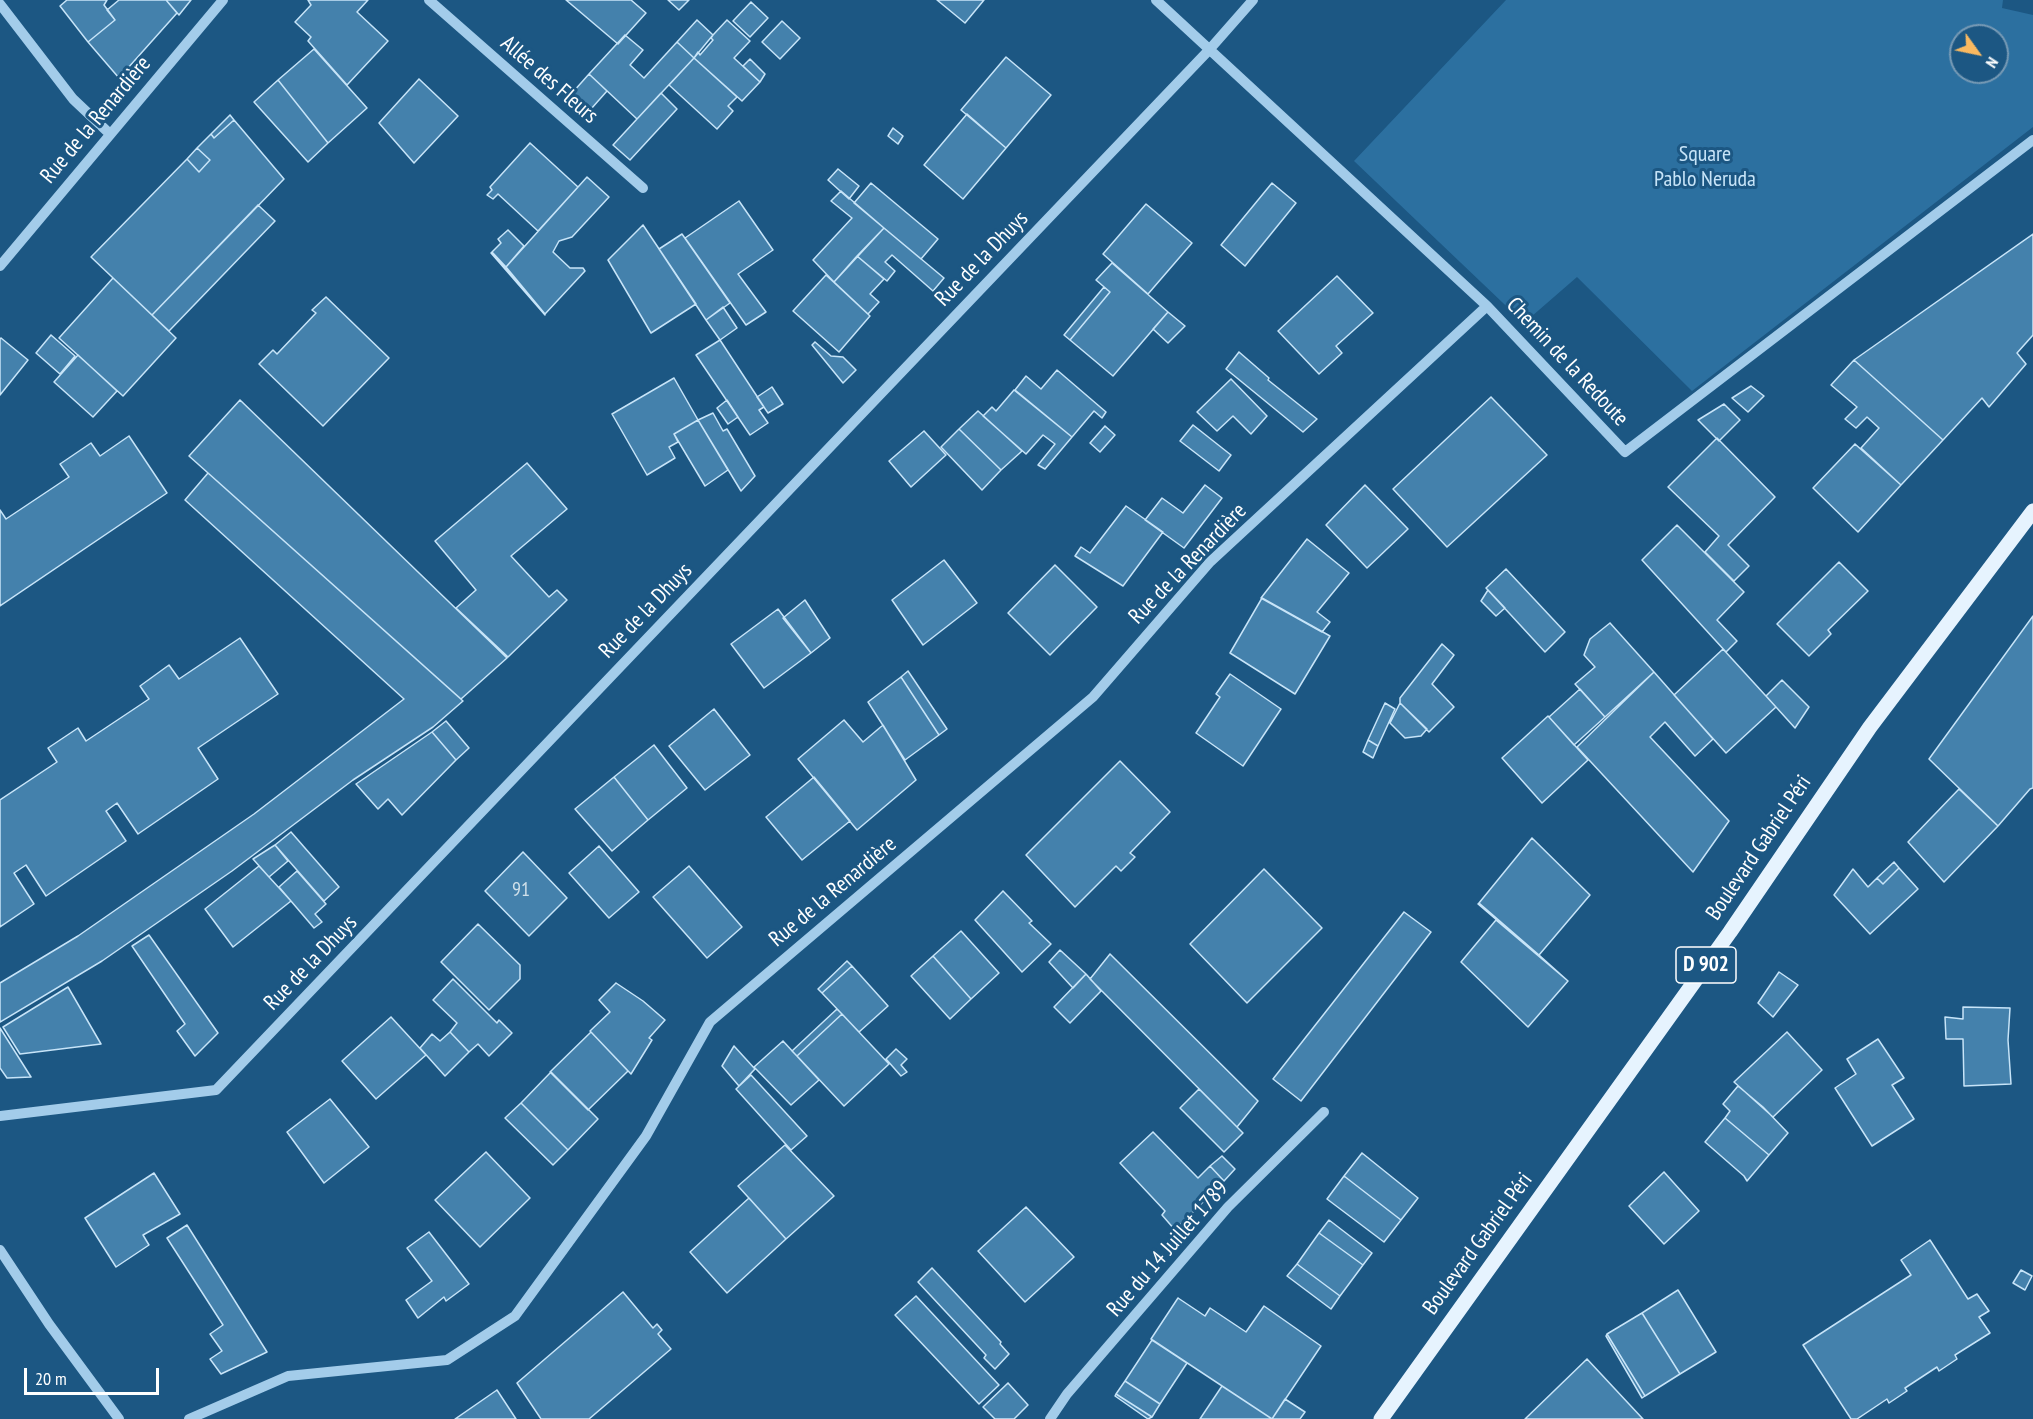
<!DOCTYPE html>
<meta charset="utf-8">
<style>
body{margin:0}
#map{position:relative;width:2033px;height:1419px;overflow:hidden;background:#1c5783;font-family:"PT Sans Narrow",sans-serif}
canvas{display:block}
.north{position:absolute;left:1949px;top:24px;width:60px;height:60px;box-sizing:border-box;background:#1c5783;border:2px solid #779ab5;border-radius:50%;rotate:123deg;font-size:16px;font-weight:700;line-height:24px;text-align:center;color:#fff}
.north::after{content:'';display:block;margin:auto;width:21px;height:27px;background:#fab960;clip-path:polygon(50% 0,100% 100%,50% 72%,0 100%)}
.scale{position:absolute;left:24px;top:1368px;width:135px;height:27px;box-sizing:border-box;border:3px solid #fff;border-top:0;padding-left:8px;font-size:18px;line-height:21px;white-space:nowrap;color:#fff;-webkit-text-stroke:4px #1c5783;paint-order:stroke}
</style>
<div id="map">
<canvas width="2033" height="1419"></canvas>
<div class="north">N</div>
<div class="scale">20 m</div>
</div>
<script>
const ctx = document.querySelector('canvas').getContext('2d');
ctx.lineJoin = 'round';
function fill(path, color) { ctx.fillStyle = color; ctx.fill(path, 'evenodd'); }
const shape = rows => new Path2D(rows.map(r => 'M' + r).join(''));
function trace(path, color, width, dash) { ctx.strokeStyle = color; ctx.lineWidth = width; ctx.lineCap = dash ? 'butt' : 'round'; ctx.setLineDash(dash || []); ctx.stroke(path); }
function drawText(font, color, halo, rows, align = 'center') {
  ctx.font = font + ' "PT Sans Narrow",sans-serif'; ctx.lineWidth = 6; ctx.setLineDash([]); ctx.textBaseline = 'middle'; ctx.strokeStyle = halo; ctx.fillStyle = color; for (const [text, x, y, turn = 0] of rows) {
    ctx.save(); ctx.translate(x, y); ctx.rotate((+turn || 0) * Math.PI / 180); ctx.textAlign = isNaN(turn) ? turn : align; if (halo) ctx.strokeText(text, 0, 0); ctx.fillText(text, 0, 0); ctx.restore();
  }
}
fill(shape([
 [1506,0,2003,0,2002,8,2033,15,2033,127,1692,391,1577,277,1524,323,1354,161],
 [1961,36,1997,36,1997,72,1961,72]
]), '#2c70a0');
const building = shape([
 [67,0,107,0,104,5,115,20,88,42,60,6,67,0],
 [119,0,166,0,177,13,119,78,88,42,115,20,107,10,119,0],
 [166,0,191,0,179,15,166,0],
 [308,0,368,0,357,12,388,41,347,85,308,41,311,37,295,22,311,5,308,0],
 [566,0,631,0,646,13,618,44,566,0],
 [668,0,689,0,679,10,668,0],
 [937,0,984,0,965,23,937,0],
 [751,2,768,18,750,37,733,21,751,2],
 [697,20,713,35,694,58,677,42,697,20],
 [727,20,750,41,734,58,760,82,742,101,694,58,698,52,700,55,713,40,711,38,713,35,727,20],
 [782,21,800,38,780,59,762,42,782,21],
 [625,35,643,50,630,65,644,78,677,42,694,58,637,119,589,74,625,35],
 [314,49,367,108,328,143,278,80,314,49],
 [1006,57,1051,95,1006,148,961,110,1006,57],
 [694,58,737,97,728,106,733,111,717,129,669,85,694,58],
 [750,59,765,74,760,82,743,66,750,59],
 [589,74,607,91,583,118,565,101,589,74],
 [419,79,458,116,414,163,379,123,419,79],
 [278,80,328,143,308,162,254,102,278,80],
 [661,93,677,109,630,160,613,145,661,93],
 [967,114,1006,148,963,199,924,165,967,114],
 [230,115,234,120,214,138,211,134,230,115],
 [234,120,284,179,152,315,91,257,187,159,199,172,210,160,197,148,211,134,214,138,234,120],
 [893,128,903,136,898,144,888,136,893,128],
 [530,143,578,187,538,231,498,194,493,199,487,195,492,190,490,187,530,143],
 [197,148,210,160,199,172,187,159,197,148],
 [838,169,859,186,849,199,828,180,838,169],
 [587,177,609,197,572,237,559,241,553,252,570,268,583,268,585,271,545,314,506,267,587,177],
 [871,183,938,239,921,259,854,203,871,183],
 [1272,183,1296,203,1245,266,1221,245,1272,183],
 [841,191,884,228,834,282,813,260,852,218,831,201,841,191],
 [739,201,773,250,738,274,766,312,746,325,685,238,739,201],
 [1146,204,1192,243,1148,294,1103,254,1146,204],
 [258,205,275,221,169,331,152,315,258,205],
 [643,225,696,304,651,333,608,260,643,225],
 [884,228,944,278,933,291,892,255,885,262,895,271,887,281,857,256,884,228],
 [508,230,524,246,506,267,492,252,501,243,498,239,508,230],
 [682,234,730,303,706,320,659,249,682,234],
 [2033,234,2033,335,2017,353,2026,364,1989,407,1982,398,1943,440,1854,360,2033,234],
 [492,252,545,314,545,315,491,253,492,252],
 [857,256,884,279,870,294,879,302,868,314,834,282,857,256],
 [1112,263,1168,312,1113,376,1070,340,1110,292,1096,280,1112,263],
 [826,275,870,316,839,352,793,311,826,275],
 [1337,276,1373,313,1336,346,1342,353,1319,374,1278,331,1337,276],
 [113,278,176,338,123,396,59,338,113,278],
 [1104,287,1110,292,1070,340,1064,335,1104,287],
 [326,297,389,358,323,426,259,364,273,350,277,354,316,313,312,310,326,297],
 [723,307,737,328,720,340,706,320,723,307],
 [1168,312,1185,326,1168,343,1153,329,1168,312],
 [51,335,75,356,60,374,36,353,51,335],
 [1,338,28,360,0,395,0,339,1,338],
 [720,340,764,407,759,410,768,423,750,435,696,355,720,340],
 [815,342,831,356,843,357,856,370,843,383,812,345,815,342],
 [1239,352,1269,378,1268,380,1317,419,1303,432,1226,369,1239,352],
 [78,355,117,391,93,417,54,382,78,355],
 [1854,360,1943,440,1901,485,1861,448,1879,428,1867,417,1856,428,1845,419,1857,407,1831,385,1854,360],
 [1057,370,1106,412,1102,418,1094,411,1072,437,1015,390,1026,376,1041,389,1057,370],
 [674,378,698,420,674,434,678,442,669,447,675,458,647,475,612,414,674,378],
 [1231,379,1267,416,1251,434,1233,416,1217,431,1197,412,1231,379],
 [1751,386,1764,396,1748,412,1732,398,1751,386],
 [772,387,783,404,768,413,757,397,772,387],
 [1014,390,1072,437,1045,469,1038,465,1055,444,1043,435,1026,454,983,416,992,407,996,411,1014,390],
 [1491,397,1547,455,1447,547,1393,489,1491,397],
 [240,400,507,658,461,699,189,456,240,400],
 [727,400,738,417,728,424,717,408,727,400],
 [1724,404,1740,420,1719,441,1698,420,1724,404],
 [978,411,1022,451,1001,470,959,429,978,411],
 [713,413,723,431,727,429,755,476,741,491,698,420,713,413],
 [698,420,728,470,705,486,674,434,698,420],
 [1193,425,1231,455,1219,471,1180,441,1193,425],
 [1105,426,1115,435,1100,452,1090,443,1105,426],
 [959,429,1001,470,982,490,941,447,959,429],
 [924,431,946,455,911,487,889,461,924,431],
 [129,436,167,493,0,606,0,510,6,519,69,477,60,464,91,443,100,456,129,436],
 [1717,438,1775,497,1728,545,1749,566,1734,581,1705,552,1719,536,1668,487,1717,438],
 [1855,444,1901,485,1858,532,1813,488,1855,444],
 [527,463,567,509,511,556,549,597,557,590,567,600,508,657,456,608,476,590,435,541,527,463],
 [208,473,463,701,433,727,353,780,232,871,102,961,0,1022,0,983,78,936,254,814,404,699,185,500,208,473],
 [1205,485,1222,498,1184,548,1145,520,1162,498,1183,513,1205,485],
 [1365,485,1408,529,1367,568,1326,525,1365,485],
 [1126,506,1163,532,1123,586,1075,556,1081,547,1090,553,1126,506],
 [1677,525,1744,592,1717,620,1737,641,1726,652,1642,560,1677,525],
 [1307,539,1349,573,1317,612,1330,622,1322,632,1261,598,1307,539],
 [944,560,977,603,923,645,892,600,944,560],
 [1839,562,1868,591,1828,630,1831,634,1809,656,1777,624,1839,562],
 [1055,565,1097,607,1050,655,1008,613,1055,565],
 [1506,569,1565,632,1545,652,1486,588,1506,569],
 [1488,590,1505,608,1496,616,1481,601,1488,590],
 [1262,598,1330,636,1295,694,1230,653,1262,598],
 [805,600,830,638,811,653,783,618,805,600],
 [778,609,811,653,764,688,731,644,778,609],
 [2033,616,2033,788,2030,789,1998,826,1929,759,2033,616],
 [1610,623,1654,672,1605,717,1575,684,1595,667,1584,655,1590,639,1610,623],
 [240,638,278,694,198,748,218,779,138,834,117,803,106,811,126,841,46,896,26,865,14,873,34,904,0,927,0,800,57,762,48,748,78,728,86,741,149,699,140,686,169,665,179,679,240,638],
 [1442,644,1454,655,1432,684,1454,707,1429,732,1400,703,1400,698,1442,644],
 [1723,649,1776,707,1726,753,1674,695,1723,649],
 [908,671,947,729,939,735,901,677,908,671],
 [1654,672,1713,739,1695,756,1665,722,1650,737,1729,821,1693,872,1577,747,1654,672],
 [1230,674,1281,709,1243,766,1196,733,1220,697,1216,694,1230,674],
 [901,677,939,735,905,760,868,702,901,677],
 [1782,680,1809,707,1795,728,1766,696,1782,680],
 [1580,689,1605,717,1574,745,1549,717,1580,689],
 [1385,703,1395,709,1378,746,1368,740,1385,703],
 [1400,703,1427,729,1421,736,1405,738,1390,723,1400,703],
 [714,709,750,755,705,790,669,746,714,709],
 [1548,716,1588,760,1542,803,1502,758,1548,716],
 [844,720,863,742,883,725,916,780,857,830,798,759,844,720],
 [446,721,469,748,456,760,432,732,446,721],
 [432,732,456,760,402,815,388,799,378,809,356,784,432,732],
 [1368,740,1378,746,1373,758,1363,752,1368,740],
 [654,745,687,788,648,820,614,777,654,745],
 [1120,761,1170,812,1130,853,1135,857,1121,871,1116,866,1075,907,1026,855,1120,761],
 [614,777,648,820,612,851,575,809,614,777],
 [814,777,850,821,802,860,766,817,814,777],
 [1959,789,1998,826,1944,882,1908,842,1959,789],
 [291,832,339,887,324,901,275,845,291,832],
 [1532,838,1590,895,1539,955,1479,903,1532,838],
 [275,845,288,861,269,877,253,859,275,845],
 [599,846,639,892,609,918,569,873,599,846],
 [523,852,567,898,529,936,485,891,523,852],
 [1894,862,1899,868,1883,884,1877,878,1894,862],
 [259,866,291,901,233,947,205,909,259,866],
 [689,866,742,927,707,958,653,897,689,866],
 [1899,868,1918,889,1870,934,1834,895,1853,869,1868,887,1877,878,1883,884,1899,868],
 [1264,869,1322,928,1247,1003,1190,944,1264,869],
 [297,871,326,904,315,914,322,922,314,928,279,887,297,871],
 [1003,891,1032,921,1029,923,1051,944,1022,972,975,920,1003,891],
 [1479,903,1539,955,1568,981,1478,904,1479,903],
 [1404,912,1431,932,1301,1101,1273,1079,1404,912],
 [1496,920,1568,981,1528,1027,1461,962,1496,920],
 [478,924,520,965,520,979,489,1010,441,962,478,924],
 [961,931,999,973,971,999,933,956,961,931],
 [149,935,218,1033,195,1056,177,1031,185,1024,132,946,149,935],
 [1060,950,1086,974,1073,988,1049,962,1060,950],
 [1110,954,1258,1101,1237,1127,1090,979,1110,954],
 [933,956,971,999,950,1019,911,976,933,956],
 [847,961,852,966,822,993,818,989,847,961],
 [852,966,888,1006,859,1032,822,993,852,966],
 [1779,972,1798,985,1773,1017,1758,1003,1779,972],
 [1086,974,1101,991,1070,1023,1054,1007,1086,974],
 [453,979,497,1023,499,1020,512,1033,489,1056,478,1044,469,1052,450,1032,457,1023,433,1000,453,979],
 [616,983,643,1001,665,1020,649,1038,652,1040,631,1074,590,1031,610,1012,599,1000,616,983],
 [68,987,101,1044,20,1054,3,1027,68,987],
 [1963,1007,2010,1008,2008,1040,2011,1084,1964,1086,1963,1039,1946,1039,1945,1017,1963,1019,1963,1007],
 [837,1009,842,1014,797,1056,792,1051,837,1009],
 [842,1014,889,1064,844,1106,797,1056,842,1014],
 [391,1017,426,1055,376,1099,342,1061,391,1017],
 [0,1028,31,1077,7,1078,0,1068,0,1028],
 [450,1032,469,1052,445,1076,420,1048,432,1034,440,1041,450,1032],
 [591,1032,628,1071,588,1110,550,1072,591,1032],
 [1787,1032,1822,1070,1773,1117,1734,1082,1787,1032],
 [1878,1039,1904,1078,1892,1085,1914,1119,1872,1146,1835,1088,1856,1074,1847,1059,1878,1039],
 [783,1041,819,1080,791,1105,754,1067,783,1041],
 [734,1046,755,1069,739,1086,722,1066,734,1046],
 [896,1049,907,1059,901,1065,907,1072,901,1076,886,1059,896,1049],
 [551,1072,598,1119,568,1150,521,1103,551,1072],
 [751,1075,807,1136,791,1150,736,1089,751,1075],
 [1738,1086,1763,1107,1788,1133,1769,1155,1725,1118,1730,1111,1723,1104,1738,1086],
 [1199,1089,1243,1133,1224,1152,1180,1108,1199,1089],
 [330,1099,369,1147,324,1183,287,1132,330,1099],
 [521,1103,568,1150,553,1165,505,1118,521,1103],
 [1725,1118,1769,1155,1747,1181,1744,1176,1705,1142,1725,1118],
 [1153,1132,1198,1178,1210,1166,1224,1181,1175,1230,1162,1215,1165,1211,1120,1163,1153,1132],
 [785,1145,834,1196,786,1239,738,1186,785,1145],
 [486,1152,530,1198,480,1247,435,1200,486,1152],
 [1362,1153,1418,1198,1401,1220,1344,1176,1362,1153],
 [1222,1156,1235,1169,1224,1181,1210,1166,1222,1156],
 [1664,1172,1699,1211,1664,1244,1629,1206,1664,1172],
 [154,1173,180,1214,143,1235,149,1245,116,1267,85,1218,154,1173],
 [1344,1176,1401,1220,1384,1242,1327,1199,1344,1176],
 [749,1198,786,1239,727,1293,690,1252,749,1198],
 [1026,1207,1074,1257,1025,1302,978,1251,1026,1207],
 [1329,1220,1372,1253,1363,1265,1319,1233,1329,1220],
 [187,1225,267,1352,221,1374,210,1359,222,1351,210,1334,223,1325,167,1238,187,1225],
 [429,1232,469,1284,446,1301,444,1297,418,1318,406,1300,432,1281,407,1248,429,1232],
 [1319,1233,1363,1265,1340,1296,1297,1264,1319,1233],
 [1930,1240,1968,1299,1977,1294,1989,1311,1979,1317,1990,1333,1955,1355,1957,1359,1939,1371,1937,1367,1905,1388,1907,1391,1889,1403,1887,1399,1857,1419,1851,1419,1803,1345,1911,1275,1901,1260,1930,1240],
 [1297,1264,1340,1296,1331,1309,1287,1276,1297,1264],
 [932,1268,1001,1342,1000,1344,1009,1354,995,1369,984,1358,986,1355,918,1282,932,1268],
 [2021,1270,2032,1276,2025,1290,2013,1283,2021,1270],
 [1678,1290,1716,1352,1680,1374,1642,1313,1678,1290],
 [623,1292,653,1328,657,1324,662,1330,658,1334,671,1349,589,1419,541,1419,517,1383,623,1292],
 [916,1296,999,1385,979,1404,895,1315,916,1296],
 [1178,1298,1205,1316,1210,1308,1246,1332,1264,1306,1321,1346,1272,1419,1151,1339,1178,1298],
 [1642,1313,1680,1374,1645,1396,1607,1334,1642,1313],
 [1607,1334,1645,1396,1642,1398,1606,1336,1607,1334],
 [1152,1340,1187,1363,1160,1404,1125,1381,1152,1340],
 [1587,1359,1643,1419,1525,1419,1587,1359],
 [1125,1381,1160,1404,1152,1417,1116,1394,1125,1381],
 [1008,1383,1028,1405,1014,1419,995,1419,983,1407,1008,1383],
 [1222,1386,1272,1419,1200,1419,1222,1386],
 [497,1390,516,1419,455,1419,497,1390],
 [1116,1394,1152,1417,1148,1419,1115,1396,1116,1394],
 [1285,1399,1305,1412,1300,1419,1272,1419,1285,1399]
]);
fill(building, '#4481ac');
trace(building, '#c7e4f8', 1.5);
trace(shape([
 [429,0,643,188],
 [1156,0,1487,306,1625,452,2033,140],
 [0,4,73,99,110,134],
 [0,266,223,0],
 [0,1116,216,1090,1209,50,1253,0],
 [0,1250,49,1324,119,1419],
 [189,1419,288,1376,447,1360,515,1316,646,1136,710,1022,1093,697,1210,562,1487,306],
 [1050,1419,1067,1394,1228,1207,1324,1112]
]), '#a3ccea', 10);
trace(shape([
 [1381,1419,1730,932,1870,727,2033,511]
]), '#e6f3fe', 15);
drawText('20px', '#d0e0ea', null, [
 ["91",521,890]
]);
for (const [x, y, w] of [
 [1706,965,60]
]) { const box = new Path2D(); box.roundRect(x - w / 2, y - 18, w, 36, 4.5); ctx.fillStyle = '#1c5783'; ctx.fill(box); trace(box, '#fff', 1.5); }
drawText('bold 21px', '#fff', null, [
 ["D 902",1706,965]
]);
drawText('22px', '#fff', '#1c5783', [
 ["Allée des Fleurs",549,80,41],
 ["Rue de la Renardière",96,120,-50],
 ["Rue de la Dhuys",982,259,-46],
 ["Chemin de la Redoute",1567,362,47],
 ["Rue de la Renardière",1188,564,-46],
 ["Rue de la Dhuys",646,611,-46],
 ["Boulevard Gabriel Péri",1759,848,-56],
 ["Rue de la Renardière",833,892,-40],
 ["Rue de la Dhuys",311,963,-46],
 ["Boulevard Gabriel Péri",1478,1244,-54],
 ["Rue du 14 Juillet 1789",1168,1249,-49]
]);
drawText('22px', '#c7e4f8', '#1c5783', [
 ["Square",1705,155],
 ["Pablo Neruda",1705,180]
]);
</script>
